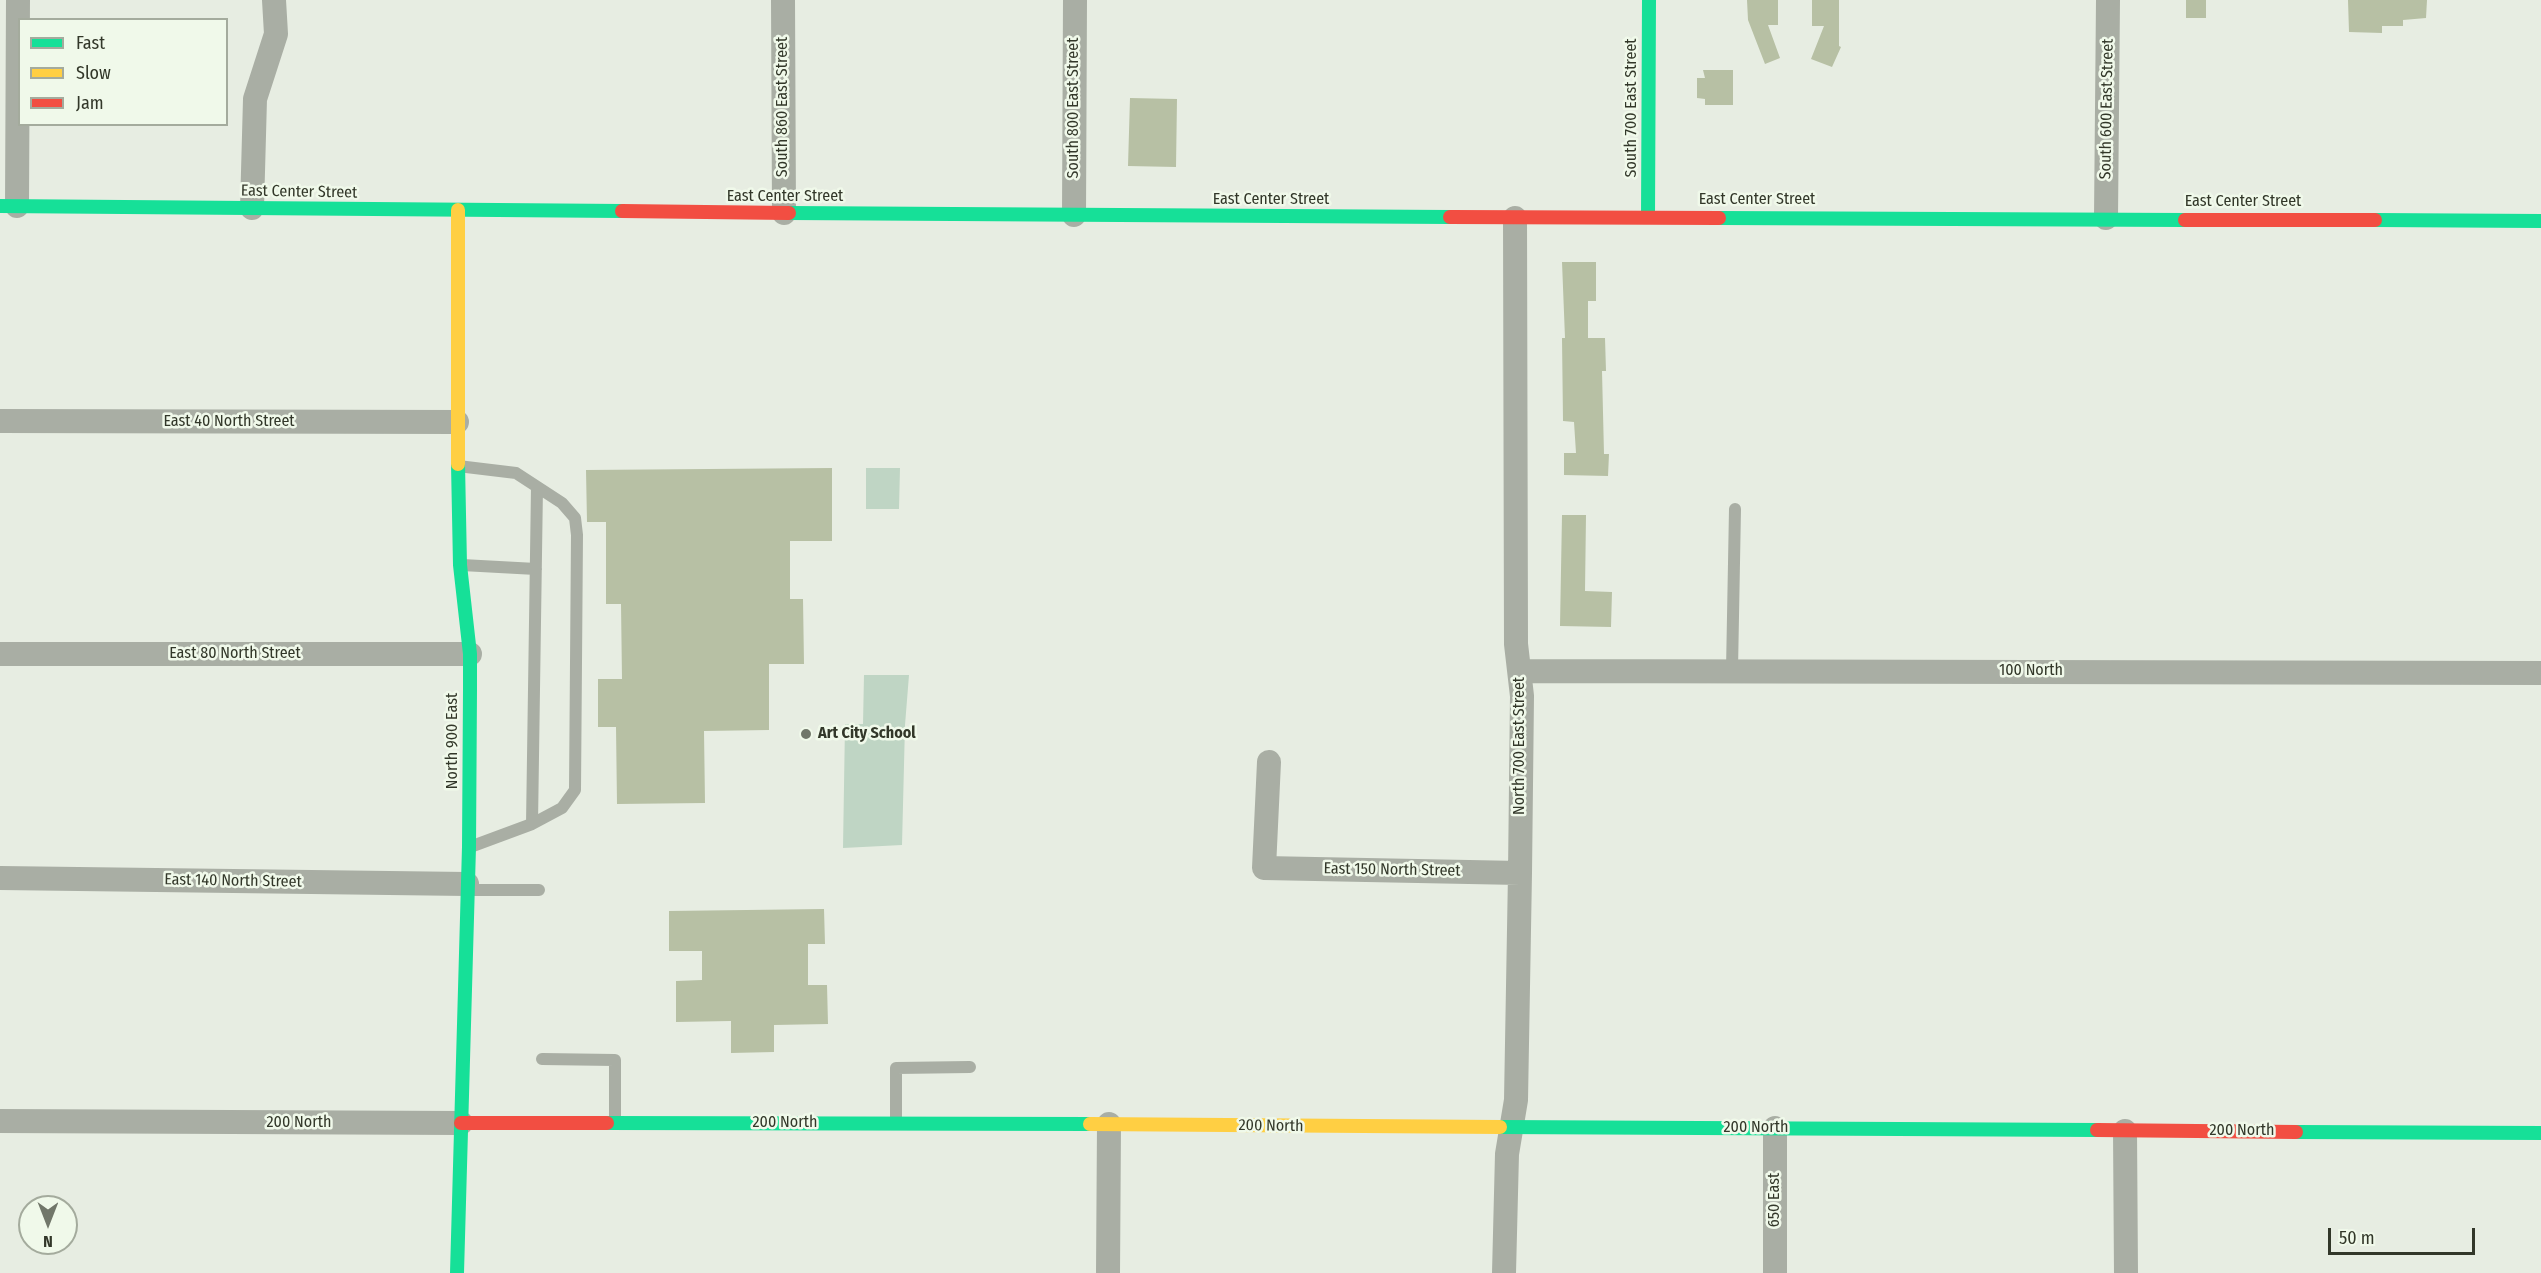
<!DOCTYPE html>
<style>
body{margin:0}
#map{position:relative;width:2541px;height:1273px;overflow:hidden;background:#e7ede2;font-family:"Fira Sans Condensed",sans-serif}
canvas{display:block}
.legend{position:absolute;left:18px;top:18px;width:210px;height:108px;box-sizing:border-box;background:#f0f9ea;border:2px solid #a4ab9d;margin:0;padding:8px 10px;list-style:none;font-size:18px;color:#323729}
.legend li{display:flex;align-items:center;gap:12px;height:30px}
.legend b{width:30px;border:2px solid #a4ab9d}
.north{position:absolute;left:18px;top:1195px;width:60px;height:60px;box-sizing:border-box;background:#f0f9ea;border:2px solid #a4ab9d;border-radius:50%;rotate:180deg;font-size:16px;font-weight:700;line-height:24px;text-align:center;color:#323729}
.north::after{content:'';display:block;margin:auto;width:21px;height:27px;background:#71776a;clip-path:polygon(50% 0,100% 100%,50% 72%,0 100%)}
.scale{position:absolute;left:2328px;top:1228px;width:147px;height:27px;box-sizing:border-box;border:3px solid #323729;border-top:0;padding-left:8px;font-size:18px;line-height:21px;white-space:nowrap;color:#323729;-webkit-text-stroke:4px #f0f9ea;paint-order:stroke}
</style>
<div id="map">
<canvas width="2541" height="1273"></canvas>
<ul class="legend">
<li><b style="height:8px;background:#16e098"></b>Fast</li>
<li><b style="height:8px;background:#ffcf43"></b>Slow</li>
<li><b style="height:8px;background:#f24e42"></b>Jam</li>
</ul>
<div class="north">N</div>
<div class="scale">50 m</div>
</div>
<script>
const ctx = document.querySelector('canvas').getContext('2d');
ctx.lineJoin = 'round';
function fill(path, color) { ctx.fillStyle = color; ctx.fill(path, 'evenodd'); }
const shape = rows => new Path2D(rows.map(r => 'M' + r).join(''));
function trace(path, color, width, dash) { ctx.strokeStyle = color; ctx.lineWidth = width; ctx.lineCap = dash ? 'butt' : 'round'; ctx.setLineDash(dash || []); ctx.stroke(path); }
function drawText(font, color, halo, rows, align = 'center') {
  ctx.font = font + ' "Fira Sans Condensed",sans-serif'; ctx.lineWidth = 5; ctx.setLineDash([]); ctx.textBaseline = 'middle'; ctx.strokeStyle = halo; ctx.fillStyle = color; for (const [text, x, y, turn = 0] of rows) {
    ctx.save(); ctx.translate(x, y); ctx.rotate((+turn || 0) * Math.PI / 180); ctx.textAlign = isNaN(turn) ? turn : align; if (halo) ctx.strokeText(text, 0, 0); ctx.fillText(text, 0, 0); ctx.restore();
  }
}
fill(shape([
 [866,468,900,468,899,509,866,509],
 [864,675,909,675,905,725,902,845,843,848,845,724,863,724]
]), '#bfd5c4');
fill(shape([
 [1747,0,1778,0,1778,25,1768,25,1780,58,1765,64,1748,20],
 [1812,0,1839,0,1839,46,1841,47,1832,67,1811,59,1824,26,1812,26],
 [2186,0,2206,0,2206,18,2186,18],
 [2348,0,2427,0,2426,18,2403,20,2403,26,2382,26,2382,33,2349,32],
 [1703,70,1733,70,1733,105,1705,105,1705,99,1697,98,1697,78,1705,78],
 [1130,98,1177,99,1176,167,1128,166],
 [1562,262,1596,262,1596,301,1588,301,1588,338,1605,338,1606,371,1602,371,1604,454,1609,454,1608,476,1564,475,1564,453,1576,453,1574,422,1563,421,1562,338,1565,338],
 [832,468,832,541,790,541,790,599,803,599,804,664,769,664,769,730,704,731,705,803,617,804,616,727,598,727,598,679,622,679,621,604,606,604,606,522,587,522,586,470],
 [1562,515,1586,515,1585,591,1612,592,1611,627,1560,626],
 [824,909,825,944,808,944,808,985,827,985,828,1024,774,1025,774,1052,731,1053,731,1021,676,1022,676,981,702,980,702,951,669,951,669,911]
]), '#b7c0a4');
trace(shape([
 [458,466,516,473,562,503,575,518,577,535,575,790,562,808,532,824,470,847],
 [462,565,536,569],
 [1732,670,1735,509],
 [532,824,537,487],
 [468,890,539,890],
 [542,1059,615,1060,615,1122],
 [896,1122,896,1068,970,1067]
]), '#a9aea4', 12);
trace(shape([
 [783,0,784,213],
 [17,206,18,0],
 [252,208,255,99,276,34,274,0],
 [1074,215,1075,0],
 [2106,218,2108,0],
 [0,421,457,422],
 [0,654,470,654],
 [1520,671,2541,673],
 [1269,762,1264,868,1520,873],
 [0,878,467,884],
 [0,1121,461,1123],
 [1775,1128,1775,1273],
 [2125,1131,2126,1273],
 [1108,1273,1109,1124],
 [1504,1273,1507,1154,1516,1100,1520,873,1522,696,1516,644,1515,218]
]), '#a9aea4', 24);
trace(shape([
 [0,206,622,211],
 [789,213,1450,217],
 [1648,216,1649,0],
 [1719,218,2185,220],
 [2375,220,2541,221],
 [607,1123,1090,1124],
 [1500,1127,2097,1130],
 [2296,1132,2541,1133],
 [457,1273,469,847,470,690,470,654,460,565,458,464]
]), '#16e098', 14);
trace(shape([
 [458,464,458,210],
 [1090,1124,1500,1127]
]), '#ffcf43', 14);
trace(shape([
 [622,211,789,213],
 [1450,217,1719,218],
 [2185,220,2375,220],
 [461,1123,607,1123],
 [2097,1130,2296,1132]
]), '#f24e42', 14);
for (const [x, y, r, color] of [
 [806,734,6,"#71776a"]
]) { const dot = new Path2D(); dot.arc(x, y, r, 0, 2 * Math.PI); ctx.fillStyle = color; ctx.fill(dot); trace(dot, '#f0f9ea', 2); }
drawText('16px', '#323729', '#f0f9ea', [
 ["South 860 East Street",783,107,-90],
 ["South 800 East Street",1074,108,-90],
 ["South 700 East Street",1632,108,-90],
 ["South 600 East Street",2107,109,-89],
 ["East Center Street",299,192,1],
 ["East Center Street",785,197],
 ["East Center Street",1271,200],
 ["East Center Street",1757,200],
 ["East Center Street",2243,202],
 ["East 40 North Street",229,422],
 ["East 80 North Street",235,654],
 ["100 North",2031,671],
 ["North 900 East",453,741,-90],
 ["North 700 East Street",1520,746,-90],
 ["East 150 North Street",1392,870,1],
 ["East 140 North Street",233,881,1],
 ["200 North",299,1123],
 ["200 North",785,1123],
 ["200 North",1271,1126,1],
 ["200 North",1756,1128],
 ["200 North",2242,1131],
 ["650 East",1775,1200,-90]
]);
drawText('bold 16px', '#323729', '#f0f9ea', [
 ["Art City School",818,734]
], 'left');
</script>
